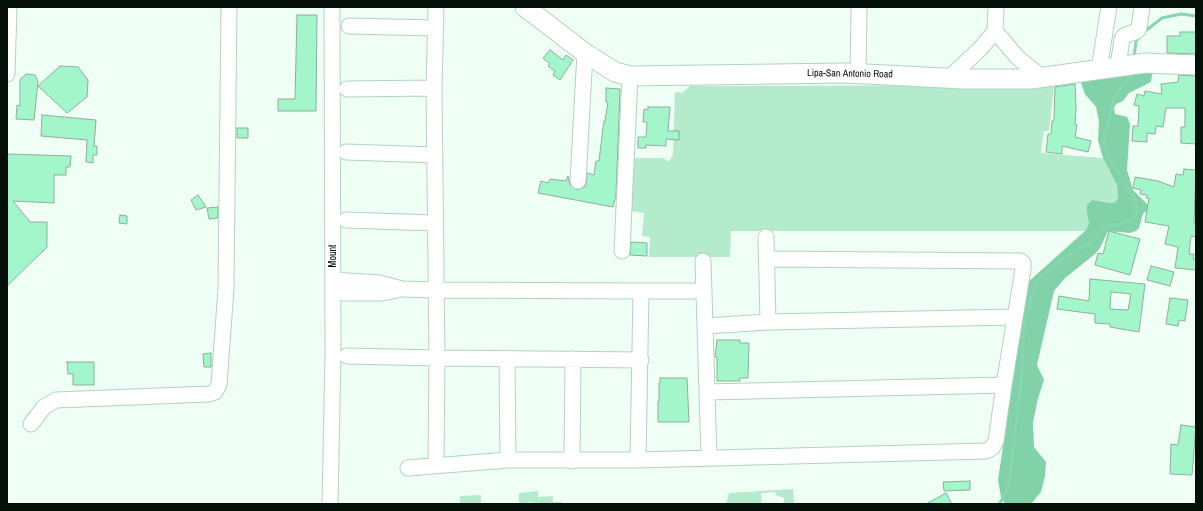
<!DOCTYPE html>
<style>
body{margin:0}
#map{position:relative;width:1203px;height:511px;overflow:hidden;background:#f0fff6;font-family:"Archivo Narrow",sans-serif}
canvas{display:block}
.frame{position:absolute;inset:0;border:8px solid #030f08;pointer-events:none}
</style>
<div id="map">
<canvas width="1203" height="511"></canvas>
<div class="frame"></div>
</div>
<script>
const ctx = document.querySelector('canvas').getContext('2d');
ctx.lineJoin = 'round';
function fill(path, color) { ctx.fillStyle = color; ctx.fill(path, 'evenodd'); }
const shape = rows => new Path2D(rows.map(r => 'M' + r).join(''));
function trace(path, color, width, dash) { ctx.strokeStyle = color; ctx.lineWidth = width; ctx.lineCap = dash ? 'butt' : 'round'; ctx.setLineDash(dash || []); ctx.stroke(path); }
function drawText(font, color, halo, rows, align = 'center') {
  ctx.font = font + ' "Archivo Narrow",sans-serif'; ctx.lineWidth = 3; ctx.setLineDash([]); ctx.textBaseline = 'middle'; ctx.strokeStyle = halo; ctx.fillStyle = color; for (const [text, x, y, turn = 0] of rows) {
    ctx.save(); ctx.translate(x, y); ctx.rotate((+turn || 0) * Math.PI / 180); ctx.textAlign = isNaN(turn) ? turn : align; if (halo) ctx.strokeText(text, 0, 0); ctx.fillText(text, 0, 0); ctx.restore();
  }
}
fill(shape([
 [1054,85,1049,131,1044,131,1041,153,1103,158,1117,185,1118,197,1116,202,1110,203,1092,200,1087,213,1089,224,1085,231,731,231,730,257,649,257,650,237,642,236,644,213,631,211,633,158,663,158,667,161,670,160,673,154,675,92,682,93,690,86],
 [793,489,794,504,784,504,784,498,776,495,775,492,761,493,762,504,726,504,729,493],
 [538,491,538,497,553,496,553,502,562,502,562,504,532,504,532,502,519,504,519,493],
 [481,495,481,504,460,504,460,496]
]), '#b3ebcc');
fill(shape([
 [1153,69,1151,82,1129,93,1123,101,1116,104,1114,108,1115,114,1127,117,1130,124,1127,170,1133,190,1149,206,1148,209,1143,214,1139,228,1136,231,1130,233,1108,231,1100,248,1095,254,1065,278,1054,291,1037,365,1044,380,1038,398,1033,423,1034,447,1046,462,1045,476,1041,492,1031,504,1005,504,1001,497,998,480,1027,283,1085,231,1089,224,1087,213,1087,205,1092,200,1110,203,1116,202,1118,197,1117,185,1103,158,1098,140,1099,121,1096,107,1085,94,1080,80]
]), '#81d2a9');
trace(shape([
 [1134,58,1136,41,1144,32,1162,18,1181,14,1196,16],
 [999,504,1006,493,1009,482,1021,384,1024,326,1035,286,1038,280,1060,260,1091,243,1103,229,1111,225,1122,224,1132,220,1136,215,1137,207,1135,200,1109,157,1104,142,1113,100,1118,91,1127,81,1133,72]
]), '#86d7ae', 3);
const building = shape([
 [297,15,317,15,316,111,278,111,278,99,295,99,297,15],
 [1180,32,1196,32,1196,54,1167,53,1167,36,1180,36,1180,32],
 [550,50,563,60,566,55,573,60,560,80,553,75,555,71,548,66,550,64,543,58,550,50],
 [60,66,78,67,88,80,87,97,67,113,38,86,60,66],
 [26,74,35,75,38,81,34,120,16,119,17,105,20,106,20,80,26,74],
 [1179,75,1196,76,1196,144,1181,143,1181,127,1185,127,1185,108,1166,108,1163,127,1156,126,1155,134,1147,133,1147,142,1132,141,1133,126,1138,126,1139,106,1134,105,1137,94,1144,96,1145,91,1162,94,1161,84,1178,82,1179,75],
 [1075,84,1076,107,1075,124,1077,125,1075,137,1091,141,1088,152,1062,146,1062,154,1046,152,1048,134,1051,134,1052,121,1054,121,1055,87,1075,84],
 [606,88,620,89,616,195,613,207,538,193,541,181,548,183,550,179,566,181,568,176,570,185,578,190,586,186,587,173,594,175,596,161,599,161,603,128,604,121,605,121,608,102,606,102,606,88],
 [648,107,670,107,668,131,679,131,679,140,666,139,666,146,646,145,646,148,638,148,638,137,646,137,647,122,643,122,644,109,648,110,648,107],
 [42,115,96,120,94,146,97,146,97,155,93,155,93,163,86,162,87,140,41,136,42,115],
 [237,128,248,128,248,138,237,138,237,128],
 [7,154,71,156,70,167,66,167,66,175,54,175,54,203,13,201,30,222,47,222,47,247,7,286,7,154],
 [1184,169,1196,170,1194,223,1196,223,1196,237,1191,236,1189,254,1194,254,1193,259,1196,259,1196,270,1175,268,1178,247,1165,244,1169,226,1145,222,1149,198,1146,198,1147,195,1140,194,1141,190,1133,188,1135,177,1158,181,1174,187,1176,174,1183,175,1184,169],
 [198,195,206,207,196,210,191,200,198,195],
 [218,207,218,218,209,219,207,208,218,207],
 [120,215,127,216,127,224,119,223,120,215],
 [1109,231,1140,239,1130,275,1095,265,1098,253,1103,254,1109,231],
 [631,242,647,243,647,256,630,255,631,242],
 [1151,266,1174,272,1170,286,1147,280,1151,266],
 [1090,279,1145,284,1139,332,1110,327,1110,324,1095,323,1095,314,1057,309,1059,296,1089,301,1090,279],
 [1111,292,1131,294,1128,310,1110,309,1111,292],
 [1170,298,1188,300,1185,321,1179,320,1178,326,1166,324,1170,298],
 [717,340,740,340,740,343,749,343,748,378,740,378,740,381,717,381,717,357,715,357,717,340],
 [211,353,211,367,204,367,203,354,211,353],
 [67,362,94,362,94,385,73,385,73,374,68,374,67,362],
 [660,378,687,378,689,422,658,422,658,401,659,401,659,383,660,383,660,378],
 [1181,425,1196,427,1192,475,1170,474,1171,444,1178,445,1181,425],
 [970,481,970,490,944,491,943,482,970,481],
 [946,493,952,504,926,504,946,493]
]);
fill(building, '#a3f5ca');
trace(building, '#8baf9b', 1);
const minor = shape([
 [349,26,434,28],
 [995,31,1018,58,1044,79],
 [1118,66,1122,39,1124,36,1137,31,1139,28,1142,7],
 [1099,69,1109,7],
 [7,74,9,7],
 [858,74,859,7],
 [949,78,981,48,995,31,996,7],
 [347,89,434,88],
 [346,152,435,155],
 [578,181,585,53],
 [346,220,434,223],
 [766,237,768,322,1015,317],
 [622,251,630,76],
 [703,261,709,458],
 [333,280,379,283,402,289,436,290,641,291],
 [333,293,382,293,397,290],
 [706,326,768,322],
 [347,356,437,358,434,88,436,7],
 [507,358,508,460],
 [708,392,1004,385,1023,269,1023,263,1020,261,767,259],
 [31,424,44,407,56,400,209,394,215,392,219,385,226,288,229,7],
 [638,460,641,291,704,291],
 [572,461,573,359],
 [436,465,437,358,641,360],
 [408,468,508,460,638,460,986,451,992,448,996,441,1004,385],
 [330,504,333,355,332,7]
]);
const major = shape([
 [525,7,585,53,615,72,630,76,847,73,963,79,1031,79,1145,63,1196,65]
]);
trace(minor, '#afd4bf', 17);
trace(major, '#afd4bf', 21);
trace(minor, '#fff', 15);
trace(major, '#fff', 19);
drawText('10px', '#030f08', '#fff', [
 ["Lipa-San Antonio Road",850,74,1],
 ["Mount",333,256,-90]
]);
</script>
